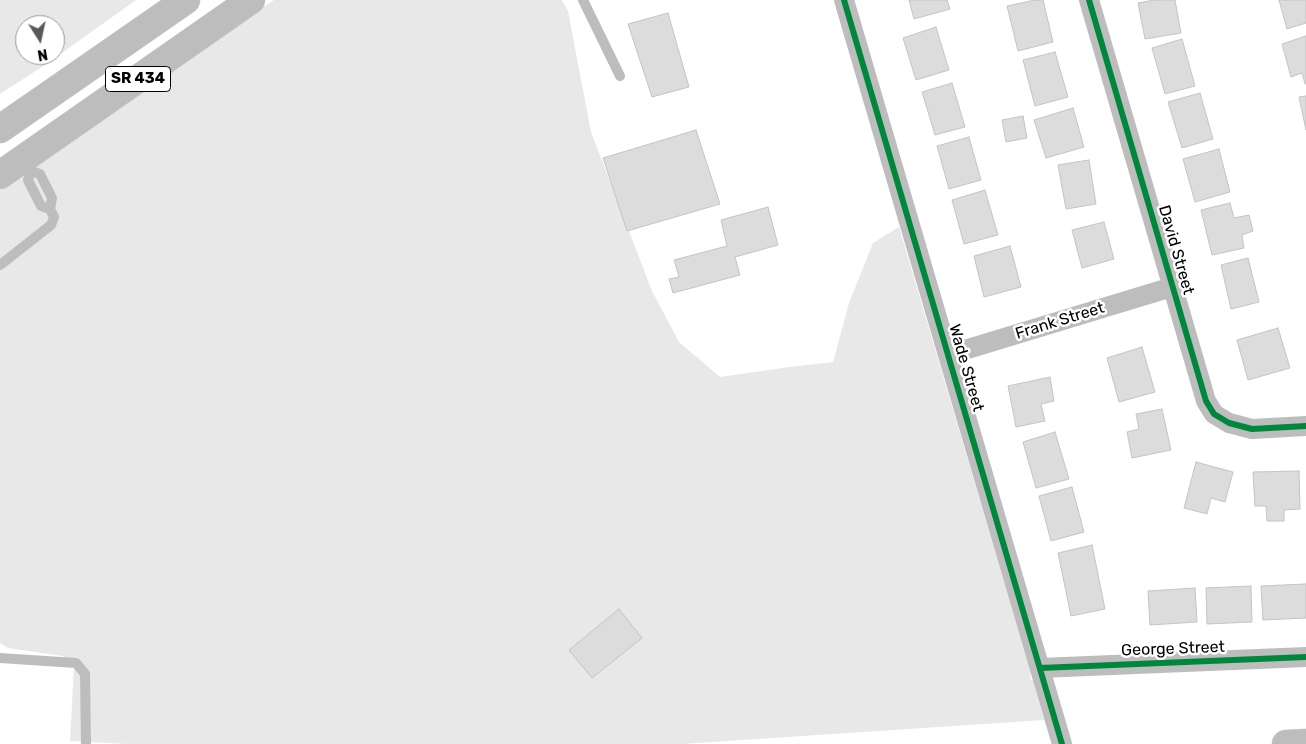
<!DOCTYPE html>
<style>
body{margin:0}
#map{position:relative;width:1306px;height:744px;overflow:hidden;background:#fff;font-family:Rubik,sans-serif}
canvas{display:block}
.north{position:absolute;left:15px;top:15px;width:50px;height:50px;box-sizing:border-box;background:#fff;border:1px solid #999;border-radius:50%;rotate:170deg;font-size:14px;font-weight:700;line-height:20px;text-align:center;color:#000}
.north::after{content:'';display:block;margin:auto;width:18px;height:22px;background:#595959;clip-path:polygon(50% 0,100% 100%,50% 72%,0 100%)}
</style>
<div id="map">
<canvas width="1306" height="744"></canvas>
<div class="north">N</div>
</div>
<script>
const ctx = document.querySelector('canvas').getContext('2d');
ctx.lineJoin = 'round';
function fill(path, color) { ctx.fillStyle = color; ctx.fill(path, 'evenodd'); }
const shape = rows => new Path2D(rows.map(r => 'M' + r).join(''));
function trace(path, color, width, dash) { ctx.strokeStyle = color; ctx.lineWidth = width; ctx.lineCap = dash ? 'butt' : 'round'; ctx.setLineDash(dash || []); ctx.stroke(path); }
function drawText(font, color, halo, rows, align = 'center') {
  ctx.font = font + ' Rubik,sans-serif'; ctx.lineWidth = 5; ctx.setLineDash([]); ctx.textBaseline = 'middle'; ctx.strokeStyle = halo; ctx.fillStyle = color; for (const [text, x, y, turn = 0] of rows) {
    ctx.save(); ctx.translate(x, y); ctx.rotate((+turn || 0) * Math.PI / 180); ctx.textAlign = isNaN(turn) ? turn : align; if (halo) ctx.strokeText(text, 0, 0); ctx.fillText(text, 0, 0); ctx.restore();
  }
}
fill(shape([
 [0,0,136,0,45,65,0,94],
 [25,25,55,25,55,55,25,55],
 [274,0,562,0,568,11,591,132,652,291,679,342,720,377,789,367,833,362,849,303,873,243,899,227,1030,670,1031,680,1033,680,1044,720,682,744,127,744,70,741,74,667,63,656,8,648,0,643,0,189,216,38]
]), '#e8e8e8');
const building = shape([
 [909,0,947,0,950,9,914,19,909,0],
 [1035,0,1043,0,1053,42,1018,51,1007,6,1035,0],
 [1154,0,1175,0,1181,33,1145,39,1138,3,1154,0],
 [1279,0,1306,0,1306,23,1287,29,1279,0],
 [668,13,689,87,652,97,628,24,668,13],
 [936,27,949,70,916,80,903,38,936,27],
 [1306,36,1306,84,1305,84,1302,73,1291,77,1282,44,1306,36],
 [1182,39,1195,86,1165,94,1152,48,1182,39],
 [1055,52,1068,97,1035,106,1023,60,1055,52],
 [952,83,965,127,935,135,922,92,952,83],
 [1200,93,1213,139,1182,148,1168,102,1200,93],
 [1306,96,1306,130,1299,97,1306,96],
 [1073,108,1084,147,1046,158,1034,120,1073,108],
 [1023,116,1027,138,1006,142,1002,120,1023,116],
 [696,130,720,204,627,231,603,158,696,130],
 [969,137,981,180,949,189,937,146,969,137],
 [1219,149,1230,192,1195,202,1183,159,1219,149],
 [1089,160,1096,204,1066,209,1058,165,1089,160],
 [985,190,998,235,964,244,952,200,985,190],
 [1230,203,1234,218,1249,215,1253,231,1242,235,1244,248,1212,255,1201,210,1230,203],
 [768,207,778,245,735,257,740,275,673,293,669,279,679,277,674,260,727,246,721,220,768,207],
 [1104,222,1114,259,1082,268,1072,230,1104,222],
 [1010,246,1021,287,984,297,974,256,1010,246],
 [1248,258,1259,302,1231,309,1221,265,1248,258],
 [1278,328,1290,368,1248,380,1237,340,1278,328],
 [1142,347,1155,392,1119,402,1107,358,1142,347],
 [1050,377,1054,401,1041,404,1045,421,1016,427,1008,386,1050,377],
 [1162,409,1171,450,1132,458,1127,432,1139,429,1136,414,1162,409],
 [1055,432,1069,479,1036,488,1023,442,1055,432],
 [1196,462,1233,472,1225,502,1211,498,1207,514,1184,508,1196,462],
 [1299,471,1300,509,1284,510,1284,521,1267,521,1266,506,1255,506,1253,472,1299,471],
 [1072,487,1084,532,1051,541,1039,496,1072,487],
 [1092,545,1105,609,1071,616,1058,553,1092,545],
 [1306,584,1306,618,1263,620,1261,586,1306,584],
 [1251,586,1252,622,1207,624,1206,588,1251,586],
 [1195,588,1197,622,1150,625,1148,591,1195,588],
 [619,609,642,638,592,678,569,650,619,609]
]);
fill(building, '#dcdcdc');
trace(building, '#c4c4c4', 1);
const primary = shape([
 [0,129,186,0],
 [0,175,251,0],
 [1286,744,1306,743]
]);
trace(primary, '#dbdbdb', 29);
trace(shape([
 [583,0,620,76],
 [31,171,28,180,41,206,50,209],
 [0,265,51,225,54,217,50,209,52,198,40,174,31,171,25,159],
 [0,658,76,663,85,674,86,744]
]), '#bdbdbd', 10);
trace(shape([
 [844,0,1062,744],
 [1089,0,1206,401,1214,414,1229,423,1252,429,1306,426],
 [948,355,1172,287],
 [1040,668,1306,657]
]), '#bdbdbd', 20);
trace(primary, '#bdbdbd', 28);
trace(shape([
 [844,0,1062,744],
 [1089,0,1206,401,1214,414,1229,423,1252,429,1306,426],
 [1040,668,1306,657]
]), '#00873e', 6);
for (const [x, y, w] of [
 [138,79,65]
]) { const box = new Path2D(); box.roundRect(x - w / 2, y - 12.5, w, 25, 4); ctx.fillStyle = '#fff'; ctx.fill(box); trace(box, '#000', 1); }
drawText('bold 15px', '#000', null, [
 ["SR 434",138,79]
]);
drawText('16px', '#000', '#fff', [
 ["David Street",1176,250,74],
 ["Frank Street",1060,321,-17],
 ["Wade Street",966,368,74],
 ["George Street",1173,649,-2]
]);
</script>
